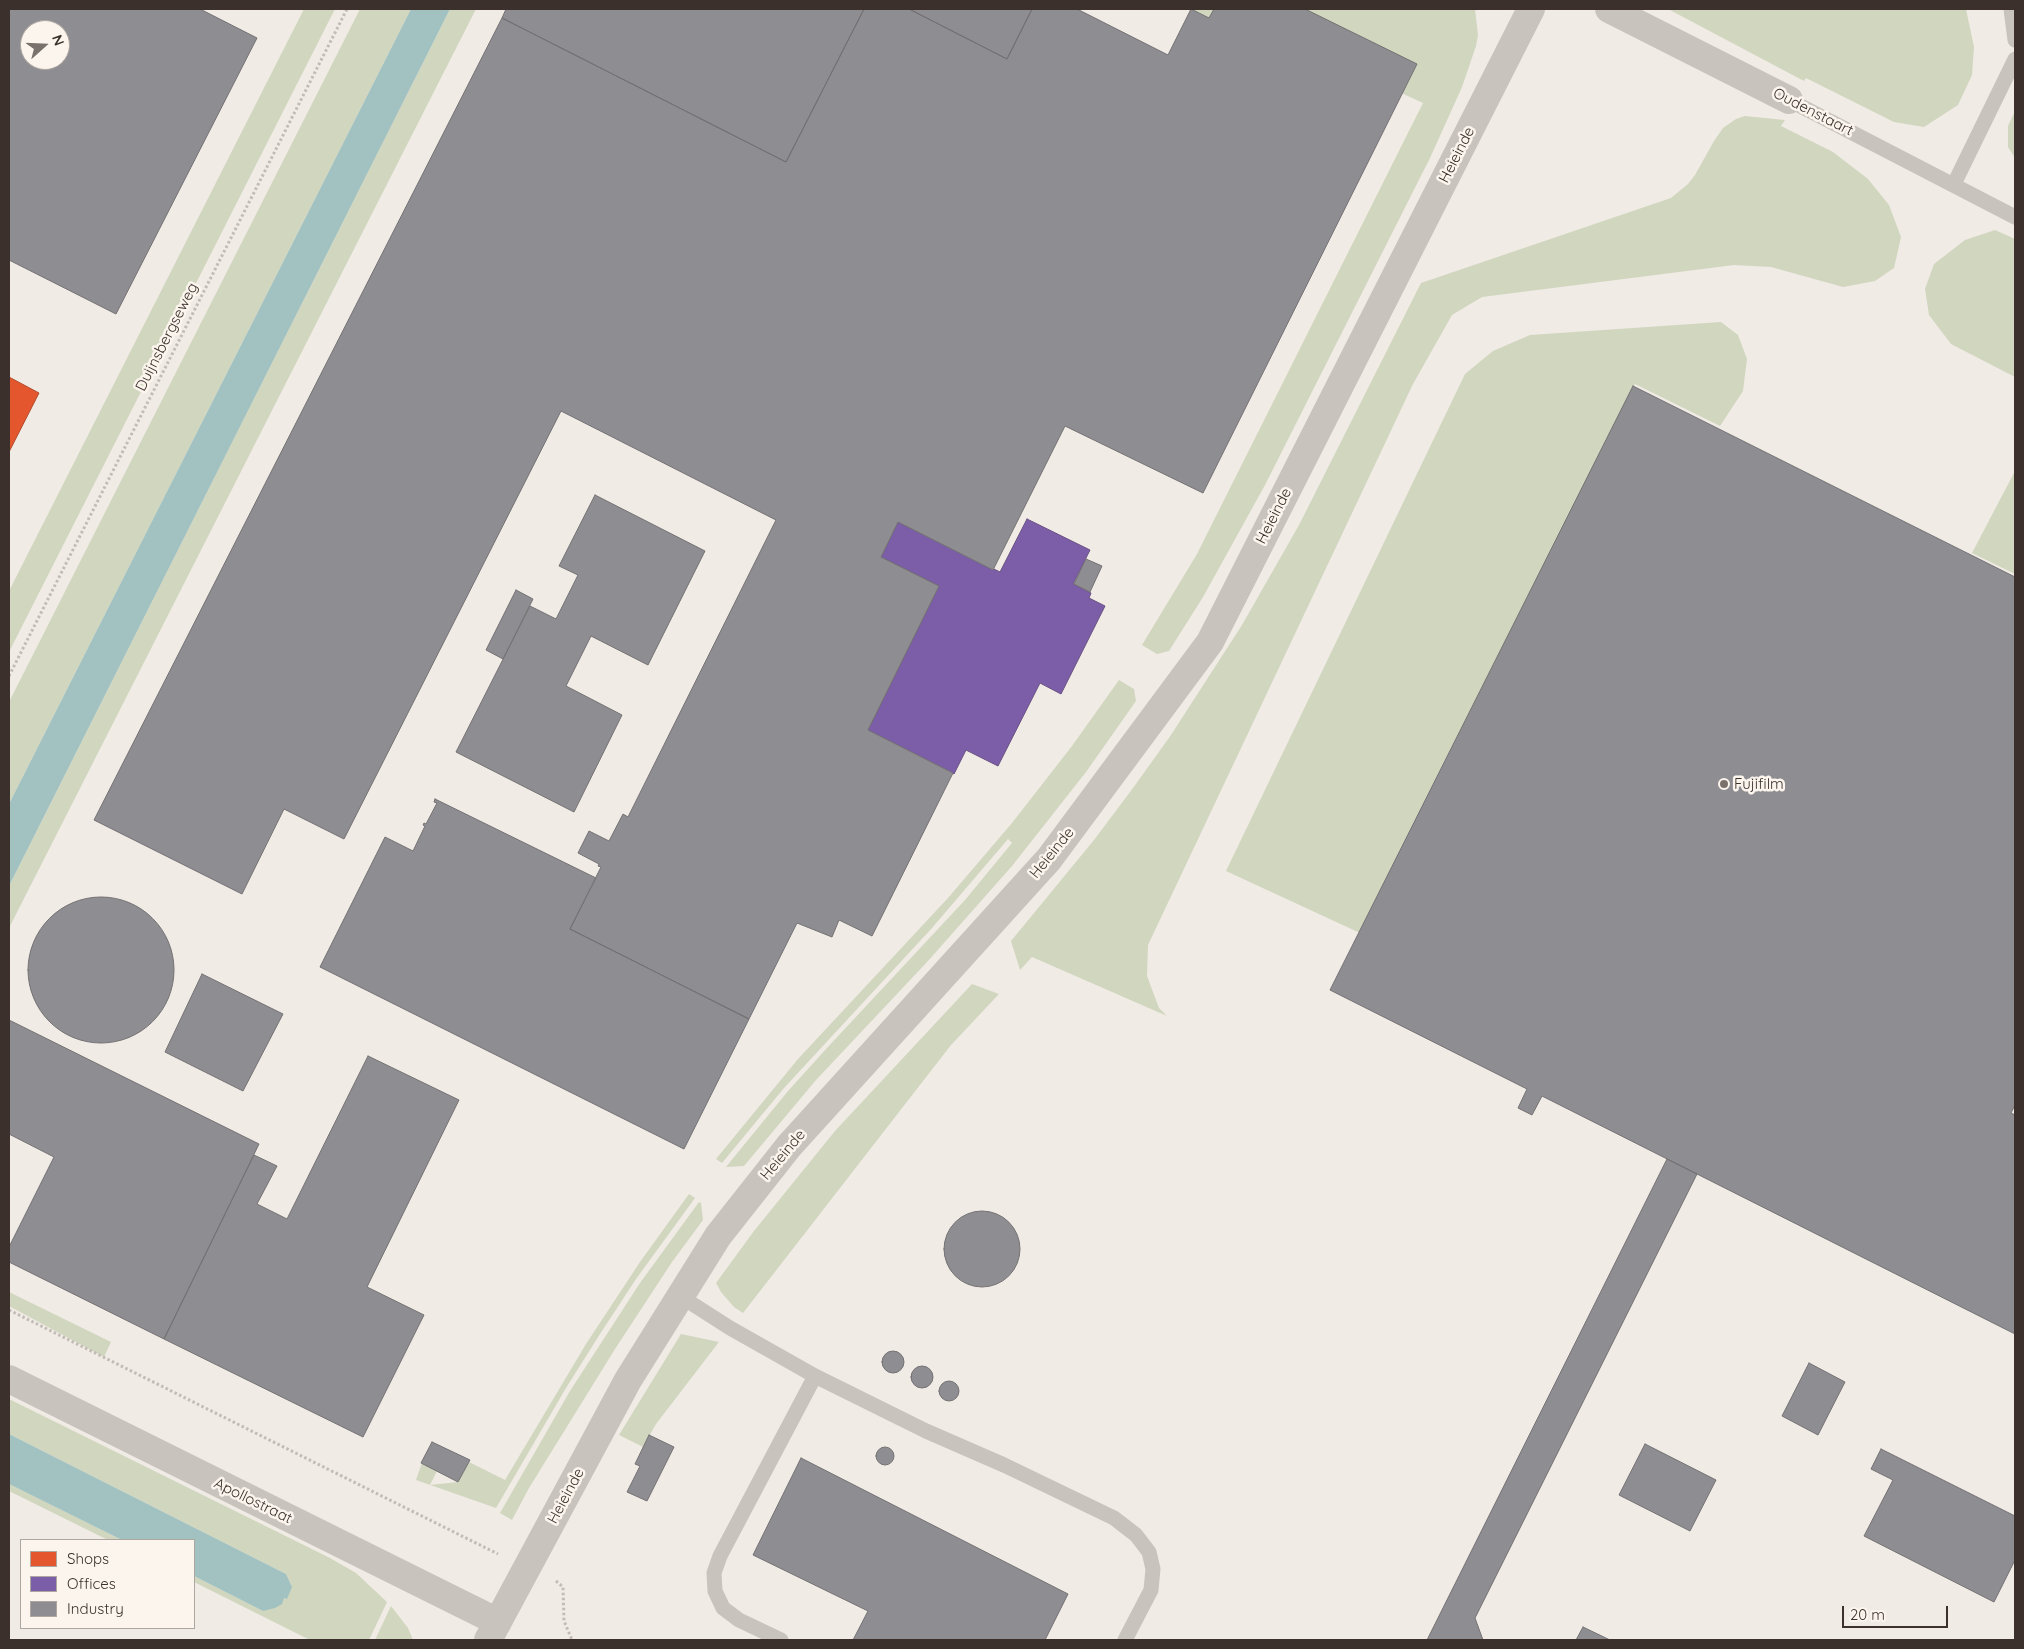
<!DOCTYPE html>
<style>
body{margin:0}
#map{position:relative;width:2024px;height:1649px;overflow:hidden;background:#f0ebe5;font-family:Quicksand,sans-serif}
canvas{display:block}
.frame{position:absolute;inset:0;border:10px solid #3b302b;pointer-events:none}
.legend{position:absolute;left:20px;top:1539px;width:175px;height:90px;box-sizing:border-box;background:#fbf5ee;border:1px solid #aea6a0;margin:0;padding:6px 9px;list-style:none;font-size:15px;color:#3b302b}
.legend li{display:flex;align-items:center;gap:10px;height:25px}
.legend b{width:25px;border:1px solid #aea6a0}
.north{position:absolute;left:20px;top:20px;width:50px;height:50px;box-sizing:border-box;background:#fbf5ee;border:1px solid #aea6a0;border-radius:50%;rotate:70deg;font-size:14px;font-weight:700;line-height:20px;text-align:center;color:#3b302b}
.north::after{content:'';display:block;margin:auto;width:18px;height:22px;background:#7a716c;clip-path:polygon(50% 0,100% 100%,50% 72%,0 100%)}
.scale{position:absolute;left:1842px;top:1606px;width:106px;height:22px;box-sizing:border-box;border:2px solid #3b302b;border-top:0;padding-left:6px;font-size:15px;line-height:18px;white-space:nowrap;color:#3b302b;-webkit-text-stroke:4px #fbf5ee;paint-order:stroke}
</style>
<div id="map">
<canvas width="2024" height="1649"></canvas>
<div class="frame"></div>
<ul class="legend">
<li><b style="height:14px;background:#e4572e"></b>Shops</li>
<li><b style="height:14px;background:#7b5ea7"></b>Offices</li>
<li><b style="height:14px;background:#8d8d92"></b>Industry</li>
</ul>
<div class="north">N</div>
<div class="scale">20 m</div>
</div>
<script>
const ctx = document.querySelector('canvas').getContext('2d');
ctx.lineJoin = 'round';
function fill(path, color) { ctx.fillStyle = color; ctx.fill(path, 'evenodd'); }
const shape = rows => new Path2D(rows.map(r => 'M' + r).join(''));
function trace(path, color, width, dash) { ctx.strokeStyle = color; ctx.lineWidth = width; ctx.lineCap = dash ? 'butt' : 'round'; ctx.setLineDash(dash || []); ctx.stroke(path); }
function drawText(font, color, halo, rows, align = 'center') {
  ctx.font = font + ' Quicksand,sans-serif'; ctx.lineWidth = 5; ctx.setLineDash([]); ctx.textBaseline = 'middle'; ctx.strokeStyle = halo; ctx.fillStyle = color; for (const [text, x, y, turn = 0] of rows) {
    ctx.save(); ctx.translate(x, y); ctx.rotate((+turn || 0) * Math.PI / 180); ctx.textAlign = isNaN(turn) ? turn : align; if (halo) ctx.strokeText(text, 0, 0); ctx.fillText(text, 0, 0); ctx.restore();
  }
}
fill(shape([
 [304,9,335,9,9,652,9,591],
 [360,9,411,9,9,804,9,702],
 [450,9,476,9,9,928,9,886],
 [1191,9,1475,9,1478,35,1476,46,1462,87,1430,158,1265,485,1203,597,1169,651,1157,654,1142,645,1197,554,1423,103,1308,50,1165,63],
 [1668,9,1966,9,1974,47,1972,75,1958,105,1924,127,1894,122,1806,78,1804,81],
 [2015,111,2015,158,2008,147,2008,126],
 [1745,116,1785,120,1781,126,1833,152,1868,179,1889,205,1901,237,1894,268,1875,281,1843,287,1771,267,1734,265,1482,297,1452,315,1413,384,1148,945,1147,976,1159,1008,1167,1016,1032,957,1020,970,1011,941,1094,840,1133,788,1171,735,1242,625,1299,525,1421,283,1671,198,1688,184,1695,175,1714,141,1723,128,1736,119],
 [1995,230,2015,239,2015,377,1951,344,1929,315,1925,289,1934,264,1965,240],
 [1721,322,1738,335,1747,359,1743,391,1720,426,1635,384,1360,933,1226,871,1465,374,1493,351,1530,335],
 [2015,471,2015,574,1972,553],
 [1119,680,1134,689,1136,701,1086,772,1012,866,928,961,816,1080,744,1166,726,1167,788,1091,827,1048,965,900,1012,843,1008,839,932,928,784,1088,722,1163,716,1159,798,1059,948,898,1012,823,1072,746],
 [972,984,999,994,951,1045,743,1313,734,1307,721,1292,716,1283,754,1231,835,1131],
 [689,1194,695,1198,636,1279,600,1334,566,1388,496,1508,416,1480,422,1463,437,1471,430,1485,458,1482,469,1462,505,1480,586,1344,640,1262],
 [699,1202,701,1203,703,1220,672,1262,615,1349,529,1488,512,1520,500,1513,570,1391,640,1283],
 [9,1292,111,1342,104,1357,9,1306],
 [681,1334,719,1342,656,1424,643,1447,619,1435],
 [9,1399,330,1558,356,1573,387,1602,369,1640,310,1640,194,1582,194,1576,263,1611,284,1598,286,1599,291,1585,286,1574,9,1434],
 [9,1484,122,1540,108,1540,9,1491],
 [391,1606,408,1628,413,1640,375,1640]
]), '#d1d6bf');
fill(shape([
 [411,9,450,9,9,886,9,804],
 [9,1434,286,1574,292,1587,287,1599,284,1598,282,1604,275,1608,263,1611,194,1576,194,1540,122,1540,9,1484]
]), '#a1c2c1');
const shops = shape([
 [9,377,39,393,9,452,9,377]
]);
fill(shops, '#e4572e');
trace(shops, '#b14b2d', 1);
const offices = shape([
 [1027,519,1090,550,1073,584,1091,593,1089,598,1105,606,1061,694,1040,683,998,766,966,750,954,774,868,730,939,586,881,557,898,522,1000,572,1027,519]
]);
fill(offices, '#7b5ea7');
trace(offices, '#685082', 1);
const industry = shape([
 [9,9,200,9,257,38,116,314,9,260,9,9],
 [30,30,60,30,60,60,30,60,30,30],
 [506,9,864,9,786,162,502,18,506,9],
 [864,9,909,9,1007,59,1032,9,1077,9,1168,55,1191,9,1209,18,1214,9,1305,9,1417,64,1203,493,1065,426,993,570,898,522,881,557,939,586,868,730,953,773,872,936,839,920,832,937,797,923,749,1019,570,929,601,867,598,866,599,864,578,853,589,831,609,841,623,814,628,817,776,520,561,411,344,839,284,809,242,894,94,820,502,18,786,162,864,9],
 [909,9,1032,9,1007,59,909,9],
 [1633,386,2015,577,2015,1105,2011,1113,2015,1115,2015,1334,1542,1096,1532,1115,1518,1108,1527,1089,1330,990,1633,386],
 [595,495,705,551,648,665,591,636,566,686,622,715,574,812,456,752,530,606,556,619,578,575,559,566,595,495],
 [1086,559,1102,566,1090,592,1074,584,1086,559],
 [516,590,533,599,503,659,486,650,516,590],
 [435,799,596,878,570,929,749,1019,684,1149,320,967,385,837,413,851,425,826,423,825,424,823,426,824,437,803,434,802,435,799],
 '28 970a73 73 0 1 1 146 0a73 73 0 1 1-146 0Z',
 [202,974,283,1014,243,1091,165,1052,202,974],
 [9,1020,259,1144,164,1339,9,1262,9,1247,54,1157,9,1134,9,1020],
 [368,1056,459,1100,367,1287,424,1315,363,1437,164,1339,254,1155,277,1166,257,1204,287,1219,368,1056],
 [1667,1159,1697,1174,1475,1618,1483,1640,1427,1640,1667,1159],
 '944 1249a38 38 0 1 1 76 0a38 38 0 1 1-76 0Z',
 '882 1362a11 11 0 1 1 22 0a11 11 0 1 1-22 0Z',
 [1809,1363,1845,1382,1818,1435,1782,1416,1809,1363],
 '911 1377a11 11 0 1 1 22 0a11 11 0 1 1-22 0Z',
 '939 1391a10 10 0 1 1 20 0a10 10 0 1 1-20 0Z',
 [649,1435,674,1447,647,1501,627,1492,640,1466,635,1464,649,1435],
 [432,1442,470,1460,458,1482,421,1463,432,1442],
 [1645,1444,1716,1480,1690,1531,1619,1495,1645,1444],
 '876 1456a9 9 0 1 1 18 0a9 9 0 1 1-18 0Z',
 [1881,1449,2015,1516,2015,1560,1994,1602,1864,1536,1893,1480,1871,1469,1881,1449],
 [801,1458,1068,1594,1045,1640,853,1640,868,1611,753,1555,801,1458],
 [1583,1627,1610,1640,1576,1640,1583,1627]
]);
fill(industry, '#8d8d92');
trace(industry, '#747173', 1);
trace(shape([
 [9,676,347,9],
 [9,1310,498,1554],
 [556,1581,563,1587,564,1621,572,1640]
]), '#c2bbb6', 3, [2.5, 2.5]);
trace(shape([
 [2011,9,2015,40],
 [1789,100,2015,217],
 [1954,184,2015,59],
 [680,1296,730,1328,815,1376,926,1431,1004,1465,1114,1518,1136,1535,1149,1552,1153,1569,1151,1590,1125,1640],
 [781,1640,739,1620,723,1608,715,1591,714,1573,720,1556,815,1376]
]), '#c9c3be', 15);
trace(shape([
 [1609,9,1789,100],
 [9,1379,498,1622],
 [488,1640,628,1380,718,1236,789,1146,1049,859,1210,642,1531,9]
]), '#c9c3be', 28);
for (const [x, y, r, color] of [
 [1724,784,5,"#7a716c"]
]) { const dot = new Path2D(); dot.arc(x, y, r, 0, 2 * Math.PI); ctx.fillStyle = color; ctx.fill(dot); trace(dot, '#fbf5ee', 2); }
drawText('15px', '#3b302b', '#fbf5ee', [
 ["Oudenstaart",1813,112,27],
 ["Heieinde",1457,155,-63],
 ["Duijnsbergseweg",167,337,-63],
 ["Heieinde",1274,516,-63],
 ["Heieinde",1052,853,-51],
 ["Heieinde",783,1155,-50],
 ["Heieinde",566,1496,-62],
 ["Apollostraat",253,1501,26]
]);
drawText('15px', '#3b302b', '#fbf5ee', [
 ["Fujifilm",1734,784]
], 'left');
</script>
